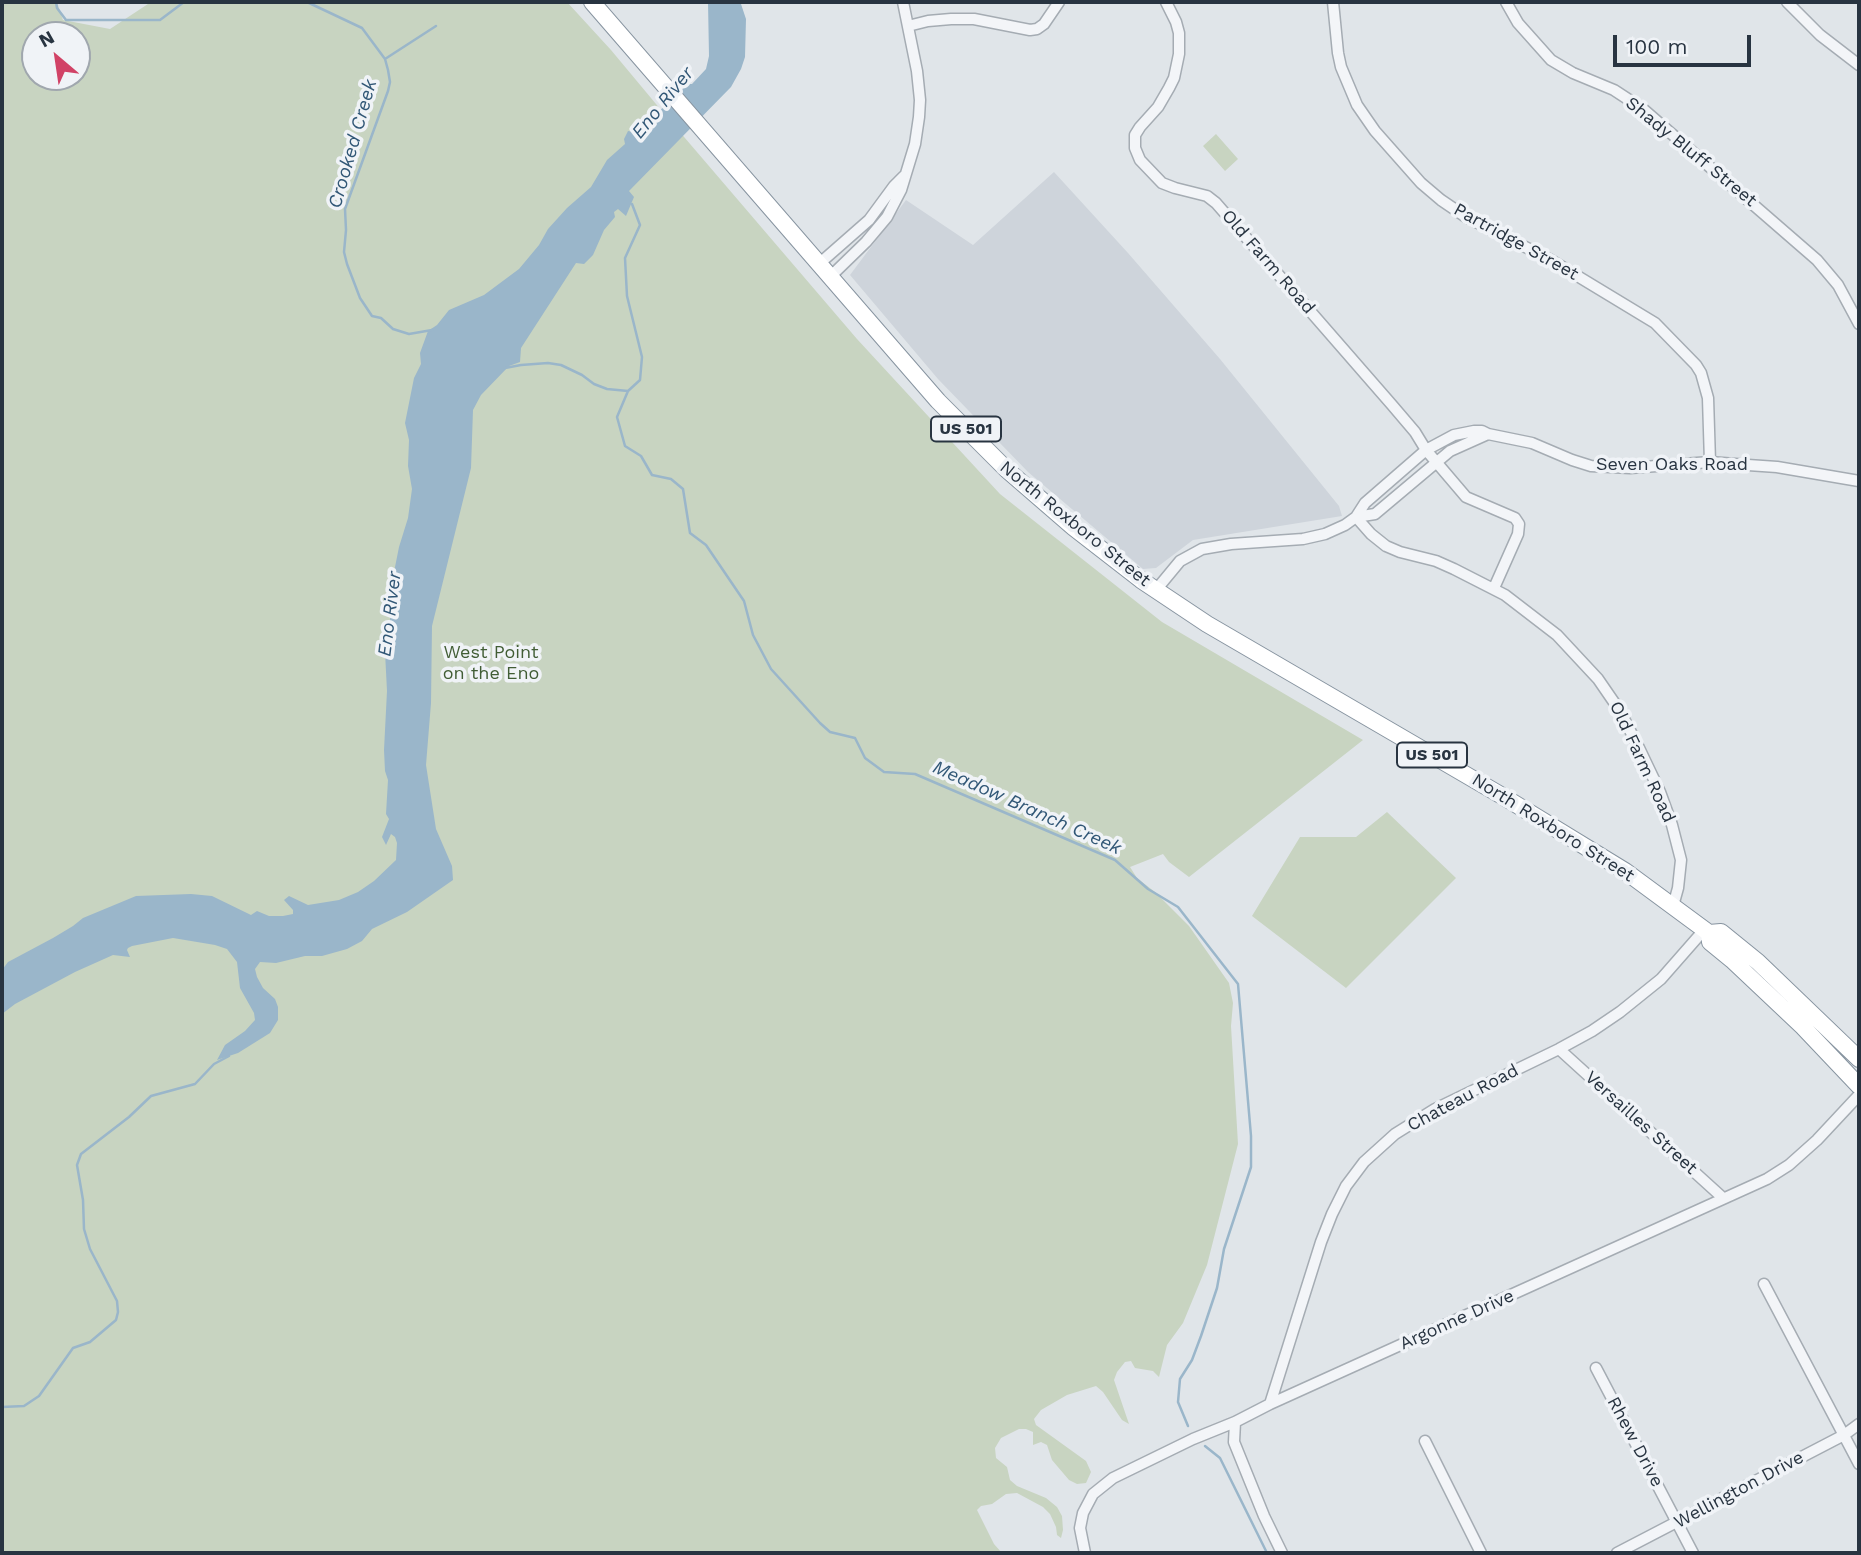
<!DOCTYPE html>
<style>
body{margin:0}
#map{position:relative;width:1861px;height:1555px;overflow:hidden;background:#e0e5e9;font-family:"Work Sans",sans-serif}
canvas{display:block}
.frame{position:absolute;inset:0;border:4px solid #283441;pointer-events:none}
.north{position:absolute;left:21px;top:21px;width:70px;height:70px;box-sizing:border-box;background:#f0f3f7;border:2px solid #a0a7ae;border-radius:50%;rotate:331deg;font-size:19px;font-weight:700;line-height:28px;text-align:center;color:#283441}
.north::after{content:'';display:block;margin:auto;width:24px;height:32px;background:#d14266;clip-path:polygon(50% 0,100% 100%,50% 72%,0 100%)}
.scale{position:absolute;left:1613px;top:35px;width:138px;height:32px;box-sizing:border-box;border:4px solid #283441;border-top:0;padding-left:9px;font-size:21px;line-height:24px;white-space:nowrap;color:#283441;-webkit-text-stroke:5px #f0f3f7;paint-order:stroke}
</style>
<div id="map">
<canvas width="1861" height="1555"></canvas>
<div class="frame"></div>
<div class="north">N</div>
<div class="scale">100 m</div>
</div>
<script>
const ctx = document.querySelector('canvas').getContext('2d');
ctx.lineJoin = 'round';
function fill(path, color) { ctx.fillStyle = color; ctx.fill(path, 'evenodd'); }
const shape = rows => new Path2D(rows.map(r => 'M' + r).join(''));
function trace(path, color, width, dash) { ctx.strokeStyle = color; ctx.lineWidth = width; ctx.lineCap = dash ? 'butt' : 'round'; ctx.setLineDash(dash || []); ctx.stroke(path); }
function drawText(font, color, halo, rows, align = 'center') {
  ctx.font = font + ' "Work Sans",sans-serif'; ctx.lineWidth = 7; ctx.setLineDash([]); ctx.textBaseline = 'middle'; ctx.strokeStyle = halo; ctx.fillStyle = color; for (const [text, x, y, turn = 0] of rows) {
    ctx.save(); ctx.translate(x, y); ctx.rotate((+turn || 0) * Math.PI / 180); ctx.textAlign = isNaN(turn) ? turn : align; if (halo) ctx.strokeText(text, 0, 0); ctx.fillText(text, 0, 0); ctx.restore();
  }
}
fill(shape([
 [1054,172,1128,253,1220,359,1339,506,1342,516,1193,540,1156,568,1143,569,1028,472,938,379,850,275,906,200,973,245]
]), '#ced4db');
fill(shape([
 [2,2,57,2,63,20,110,29,151,2,567,2,611,50,661,110,857,339,1000,494,1162,622,1363,740,1189,877,1169,862,1163,854,1130,867,1137,878,1155,892,1189,926,1229,983,1233,1003,1231,1026,1238,1144,1207,1265,1183,1323,1167,1345,1159,1377,1153,1371,1135,1368,1131,1361,1125,1362,1117,1372,1114,1380,1129,1424,1122,1420,1103,1392,1096,1386,1067,1395,1041,1410,1034,1419,1036,1425,1086,1461,1091,1472,1086,1483,1077,1484,1069,1480,1052,1460,1047,1445,1041,1442,1033,1445,1033,1432,1026,1429,1019,1429,1001,1438,995,1448,996,1458,1007,1467,1010,1480,1017,1486,1046,1498,1057,1507,1062,1516,1063,1530,1061,1538,1057,1535,1056,1527,1050,1514,1043,1507,1017,1493,1006,1494,992,1504,981,1506,977,1510,994,1544,1002,1553,2,1553],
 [35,35,77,35,77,77,35,77],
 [1216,134,1238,159,1225,171,1203,146],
 [1387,812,1456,878,1346,988,1252,916,1300,837,1356,837]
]), '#c8d4c1');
fill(shape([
 [708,2,742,2,741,4,746,19,745,57,741,69,731,87,629,191,634,197,626,216,618,209,614,212,615,217,604,230,593,255,584,264,576,263,521,348,520,362,509,366,481,395,473,410,471,468,432,626,431,703,426,765,436,829,452,866,453,880,407,912,372,929,362,941,347,949,322,956,305,956,276,963,260,962,255,969,257,977,263,988,275,999,278,1007,278,1020,270,1033,238,1053,217,1060,225,1045,245,1031,255,1020,254,1013,240,988,237,962,227,949,215,945,173,938,132,946,128,948,127,950,130,957,113,955,75,972,15,1004,2,1014,2,970,8,962,53,938,73,926,83,918,136,896,191,894,212,896,251,915,257,911,269,916,283,916,293,914,293,910,284,900,289,896,308,905,339,900,358,892,374,881,396,860,397,843,395,837,391,834,386,845,382,837,389,819,386,814,388,780,385,771,384,750,387,691,385,652,389,635,393,577,399,547,408,518,412,489,408,466,409,440,405,423,414,378,421,364,420,353,428,331,437,325,449,310,484,295,519,269,539,245,548,229,567,208,591,187,607,160,625,144,624,139,628,131,634,132,637,124,666,106,687,84,692,84,706,69,709,56]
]), '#9ab6ca');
trace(shape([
 [56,2,57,8,66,20,160,20,184,2],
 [307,2,362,28,385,59,388,70,390,82,388,91,345,209,346,230,344,252,347,264,360,298,372,316,381,318,393,329,409,334,432,330],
 [385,59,436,26],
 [632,204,640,225,625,258,627,296,642,357,640,380,628,391,617,417,625,446,641,456,652,475,671,479,683,489,690,533,706,545,744,601,753,635,771,669,820,723,830,732,855,738,865,758,884,772,915,774,1115,860,1148,889,1178,907,1238,984,1251,1136,1251,1167,1224,1249,1217,1288,1201,1336,1192,1360,1180,1379,1178,1402,1188,1426],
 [505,368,521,365,548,363,561,365,582,375,594,384,607,389,628,391],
 [2,1407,24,1406,39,1396,73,1348,90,1342,116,1320,118,1312,117,1301,90,1249,84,1229,83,1200,77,1165,81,1154,129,1117,151,1096,195,1084,214,1064,229,1056],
 [1205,1446,1220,1458,1267,1553]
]), '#9ab6ca', 2.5);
const minor = shape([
 [1166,2,1176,22,1179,33,1179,54,1174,78,1169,88,1158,107,1140,127,1135,135,1135,148,1140,160,1162,183,1175,188,1207,196,1216,203,1392,405,1415,432,1426,450,1466,497,1515,518,1519,524,1518,534,1494,588],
 [1333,2,1338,53,1341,67,1357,105,1375,131,1421,183,1441,200,1466,217,1551,260,1655,323,1696,365,1701,373,1708,398,1710,462],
 [1506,2,1518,23,1551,60,1573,73,1614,90,1643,109,1817,260,1838,285,1859,324],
 [1787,2,1820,35,1859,65],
 [908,26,928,21,951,19,974,19,1030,30,1037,29,1044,24,1059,2],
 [820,263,869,220,894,186,904,176],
 [831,276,866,242,887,217,901,190,915,144,919,117,920,100,917,71,903,2],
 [1356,517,1371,534,1386,546,1400,552,1436,561,1454,569,1505,595,1557,635,1598,679,1620,711,1639,748,1660,792,1672,825,1681,860,1678,888,1673,906],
 [1356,517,1375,514,1450,451,1488,434],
 [1156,590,1180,561,1202,549,1231,544,1303,539,1325,534,1345,525,1356,517,1365,503,1426,450,1454,435,1474,431,1482,431,1488,434,1532,443,1572,460,1591,466,1630,468,1710,462,1748,465,1777,467,1859,481],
 [1559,1049,1723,1198],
 [1764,1284,1859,1464],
 [1596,1368,1693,1553],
 [1270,1404,1321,1242,1332,1214,1346,1186,1364,1162,1395,1134,1435,1109,1559,1049,1592,1031,1620,1012,1661,979,1704,930],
 [1235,1422,1234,1442,1264,1516,1282,1553],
 [1425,1441,1481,1553],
 [1085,1553,1080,1528,1083,1513,1093,1494,1113,1478,1193,1439,1235,1422,1270,1404,1767,1179,1789,1165,1817,1140,1859,1095],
 [1617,1553,1844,1435,1859,1424]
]);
const highway = shape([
 [592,2,938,401,1007,470,1074,528,1141,580,1207,624,1504,797,1625,871,1709,933,1710,942,1732,960,1803,1027,1859,1086],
 [1709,933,1721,932,1758,962,1859,1059]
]);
trace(minor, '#a5acb3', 13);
trace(highway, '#8794a0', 18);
trace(minor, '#f3f5f8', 10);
trace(highway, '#fff', 16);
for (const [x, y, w] of [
 [966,429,70],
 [1432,755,70]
]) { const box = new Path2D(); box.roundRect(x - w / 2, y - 12.5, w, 25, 5); ctx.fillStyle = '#f0f3f7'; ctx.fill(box); trace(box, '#283441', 2); }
drawText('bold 16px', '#283441', null, [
 ["US 501",966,429],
 ["US 501",1432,755]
]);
drawText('18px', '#283441', '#f0f3f7', [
 ["Shady Bluff Street",1691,152,39],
 ["Partridge Street",1516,242,29],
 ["Old Farm Road",1268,262,49],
 ["Seven Oaks Road",1672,465],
 ["North Roxboro Street",1075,524,39],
 ["Old Farm Road",1642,762,65],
 ["North Roxboro Street",1553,828,32],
 ["Chateau Road",1463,1098,-28],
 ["Versailles Street",1641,1123,42],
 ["Argonne Drive",1457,1320,-24],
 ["Rhew Drive",1635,1442,62],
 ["Wellington Drive",1739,1490,-28]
]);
drawText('18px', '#415d35', '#f0f3f7', [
 ["West Point",491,653],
 ["on the Eno",491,674]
]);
drawText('italic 19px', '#315776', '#f0f3f7', [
 ["Eno River",663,103,-51],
 ["Crooked Creek",353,144,-74],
 ["Eno River",390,614,-83],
 ["Meadow Branch Creek",1027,808,24]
]);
</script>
